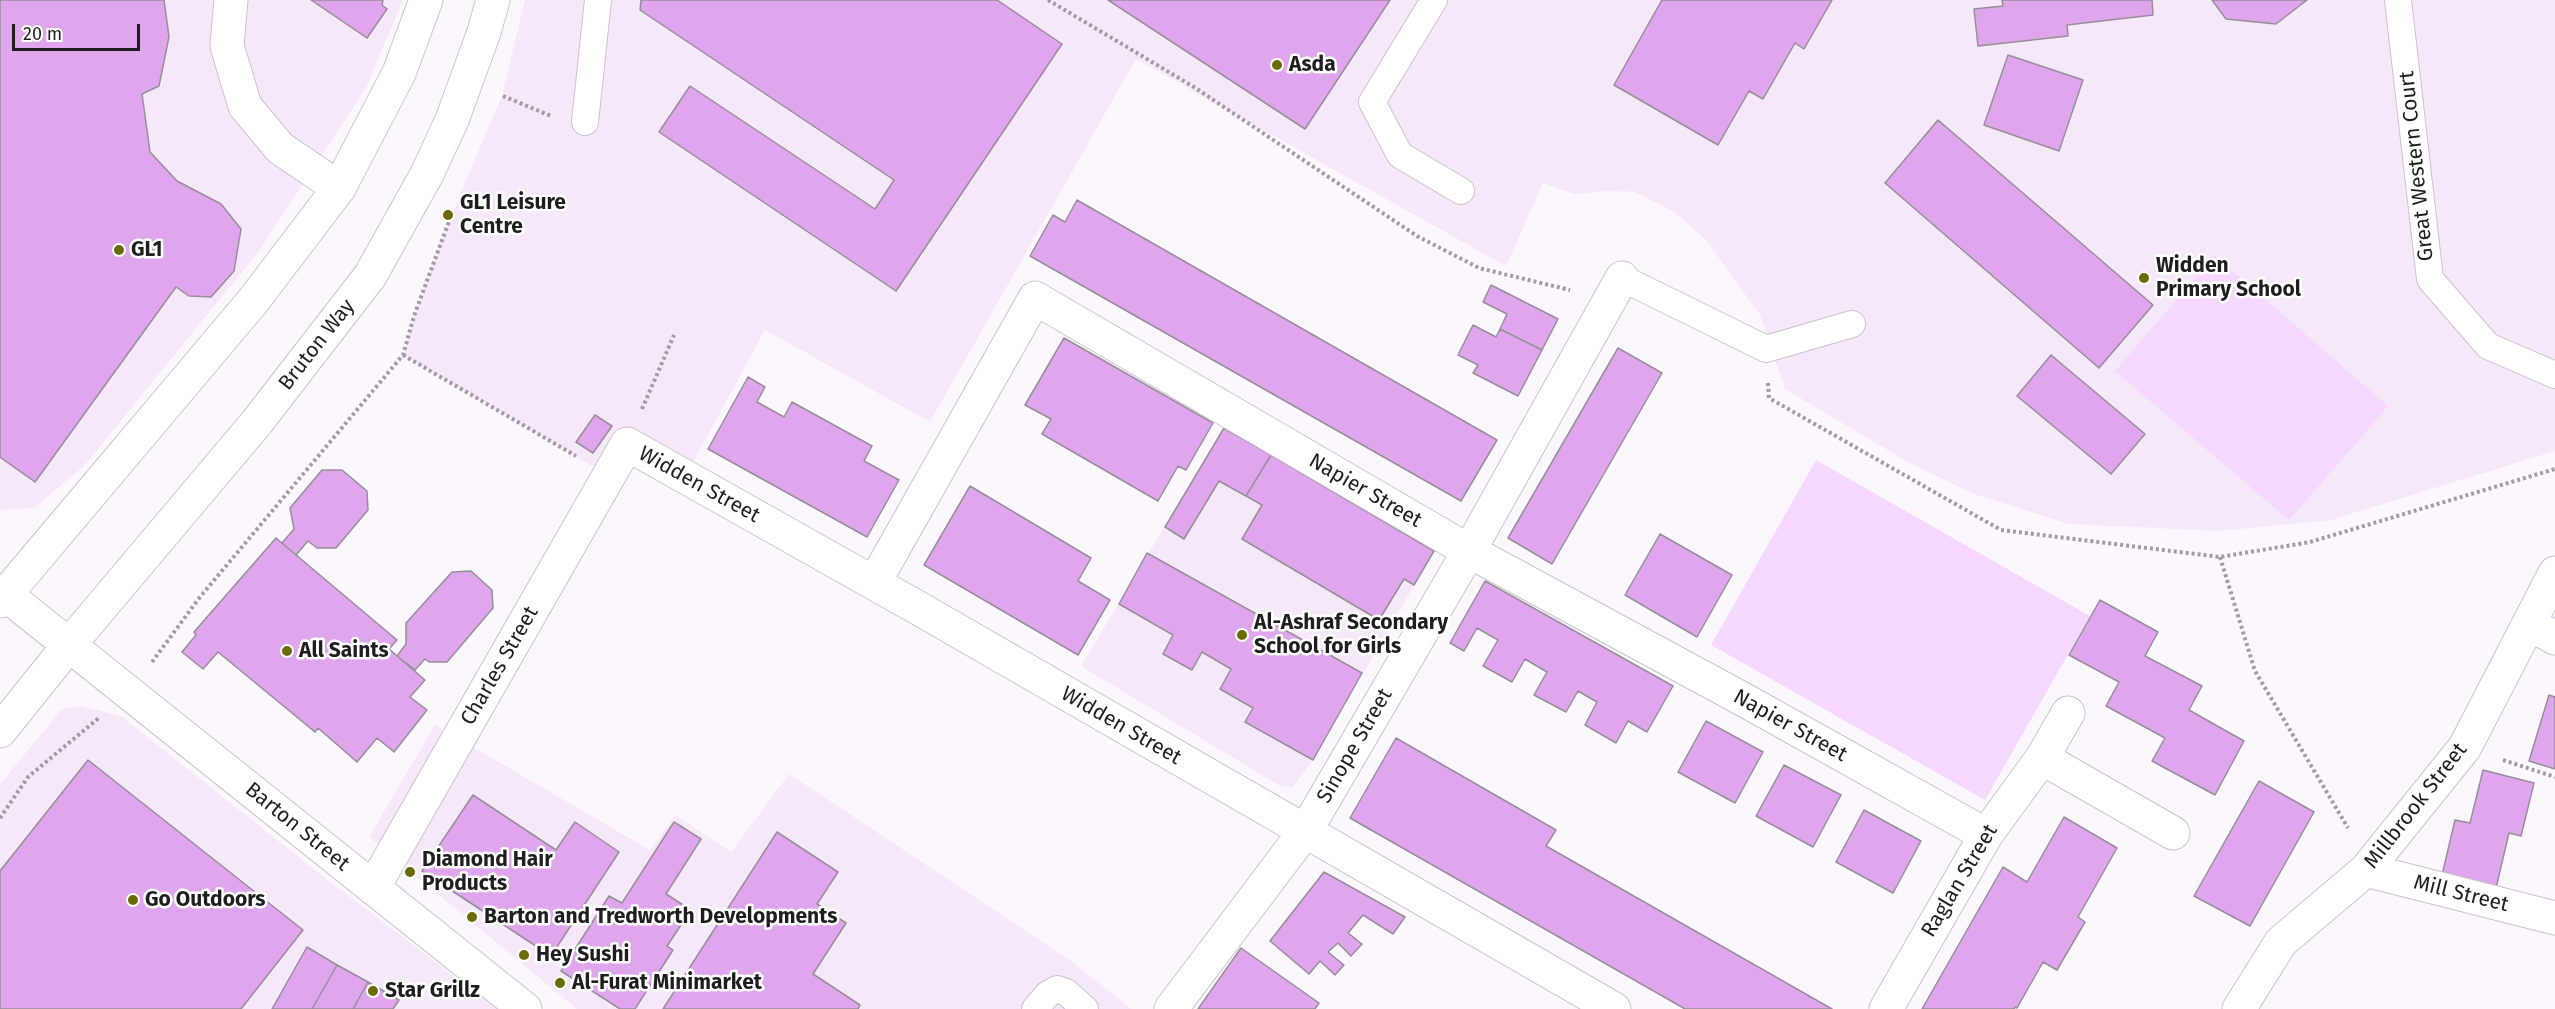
<!DOCTYPE html>
<style>
body{margin:0}
#map{position:relative;width:2555px;height:1009px;overflow:hidden;background:#fcf7fe;font-family:"Fira Sans",sans-serif}
canvas{display:block}
.scale{position:absolute;left:12px;top:24px;width:128px;height:27px;box-sizing:border-box;border:3px solid #201d21;border-top:0;padding-left:8px;font-size:18px;line-height:21px;white-space:nowrap;color:#201d21;-webkit-text-stroke:4px #fff;paint-order:stroke}
</style>
<div id="map">
<canvas width="2555" height="1009"></canvas>
<div class="scale">20 m</div>
</div>
<script>
const ctx = document.querySelector('canvas').getContext('2d');
ctx.lineJoin = 'round';
function fill(path, color) { ctx.fillStyle = color; ctx.fill(path, 'evenodd'); }
const shape = rows => new Path2D(rows.map(r => 'M' + r).join(''));
function trace(path, color, width, dash) { ctx.strokeStyle = color; ctx.lineWidth = width; ctx.lineCap = dash ? 'butt' : 'round'; ctx.setLineDash(dash || []); ctx.stroke(path); }
function drawText(font, color, halo, rows, align = 'center') {
  ctx.font = font + ' "Fira Sans",sans-serif'; ctx.lineWidth = 5; ctx.setLineDash([]); ctx.textBaseline = 'middle'; ctx.strokeStyle = halo; ctx.fillStyle = color; for (const [text, x, y, turn = 0] of rows) {
    ctx.save(); ctx.translate(x, y); ctx.rotate((+turn || 0) * Math.PI / 180); ctx.textAlign = isNaN(turn) ? turn : align; if (halo) ctx.strokeText(text, 0, 0); ctx.fillText(text, 0, 0); ctx.restore();
  }
}
fill(shape([
 [0,0,403,0,366,88,259,251,84,466,34,508,0,510],
 [525,0,2555,0,2555,451,2331,520,2219,531,2069,524,1974,494,1908,462,1785,389,1760,315,1706,240,1674,212,1635,192,1607,191,1574,194,1543,183,1506,266,1136,59,930,422,765,330,685,477,627,444,609,476,403,355,414,316,451,216,502,96],
 [1224,428,1434,551,1313,760,1293,787,1280,786,1081,666],
 [81,706,121,716,326,879,498,1009,0,1009,0,784,62,709],
 [435,725,650,850,675,815,731,852,789,774,1068,959,1132,1009,577,1009,369,837]
]), '#f5e8f9');
fill(shape([
 [2215,256,2388,406,2289,520,2115,371],
 [1816,460,2090,616,1985,800,1711,645]
]), '#f6d7fe');
const building = shape([
 [0,0,164,0,169,37,159,86,142,94,150,152,177,181,221,204,241,229,234,271,211,297,189,296,176,287,35,482,0,457,0,0],
 [311,0,383,0,382,5,387,9,367,38,311,0],
 [641,0,997,0,1062,44,896,291,659,132,690,86,875,209,894,180,640,10,641,0],
 [1108,0,1390,0,1305,129,1108,0],
 [1662,0,1832,0,1804,49,1795,43,1763,99,1749,91,1718,145,1614,85,1662,0],
 [2002,0,2152,0,2153,15,2067,25,2068,36,1978,46,1974,9,2003,6,2002,0],
 [2212,0,2307,0,2276,24,2226,19,2212,0],
 [2008,55,2083,80,2059,151,1984,125,2008,55],
 [1938,120,2153,305,2099,368,1885,183,1938,120],
 [1077,200,1497,440,1461,501,1030,256,1053,215,1065,222,1077,200],
 [1491,285,1558,319,1542,350,1500,329,1507,314,1483,302,1491,285],
 [1473,325,1496,337,1500,329,1542,350,1518,396,1473,373,1478,365,1458,355,1473,325],
 [1064,338,1213,423,1186,470,1178,466,1158,501,1042,434,1051,419,1025,405,1064,338],
 [1618,348,1662,373,1552,564,1508,538,1618,348],
 [2051,355,2145,434,2111,474,2017,396,2051,355],
 [748,377,765,387,757,402,784,417,792,402,872,446,864,461,899,480,867,537,708,449,748,377],
 [595,415,612,426,593,453,576,442,595,415],
 [1224,428,1271,455,1246,496,1219,481,1184,539,1165,527,1224,428],
 [1271,455,1434,551,1414,585,1404,579,1379,620,1242,539,1262,505,1246,496,1271,455],
 [322,470,342,470,367,491,368,510,336,548,317,548,308,541,296,555,282,543,294,529,290,508,322,470],
 [970,486,1091,558,1078,581,1110,600,1078,655,924,565,970,486],
 [1660,534,1732,575,1697,637,1625,595,1660,534],
 [276,538,397,640,389,649,425,680,410,697,427,710,394,752,377,738,357,762,318,728,315,732,218,652,203,669,182,652,196,635,194,632,276,538],
 [1147,553,1362,673,1313,760,1245,722,1253,708,1220,689,1231,669,1202,652,1192,670,1163,654,1173,635,1119,604,1147,553],
 [471,571,492,590,493,608,447,662,429,662,425,659,415,670,397,656,406,644,406,623,452,572,471,571],
 [1485,581,1673,686,1647,732,1628,721,1616,743,1585,725,1597,702,1578,691,1566,712,1534,695,1547,672,1525,659,1512,682,1483,666,1498,640,1477,628,1464,651,1450,643,1485,581],
 [2100,600,2158,632,2145,656,2202,686,2189,710,2244,741,2215,795,2152,761,2165,738,2106,706,2119,682,2069,655,2100,600],
 [2549,695,2555,697,2555,769,2529,761,2549,695],
 [1706,721,1763,752,1735,803,1678,772,1706,721],
 [1396,738,1556,830,1546,846,1832,1009,1685,1009,1350,818,1396,738],
 [88,760,303,930,241,1009,0,1009,0,871,88,760],
 [1784,765,1841,795,1813,847,1756,816,1784,765],
 [2483,770,2534,783,2521,836,2509,833,2496,888,2442,875,2455,820,2470,823,2483,770],
 [2259,781,2314,812,2250,926,2194,896,2259,781],
 [473,795,556,850,575,822,619,852,551,956,422,871,473,795],
 [1864,810,1921,841,1893,893,1836,862,1864,810],
 [2064,817,2117,848,2078,917,2085,922,2057,970,2043,962,2017,1008,2015,1007,2014,1009,1922,1009,2003,867,2027,882,2064,817],
 [674,822,701,839,666,894,691,910,667,946,673,950,635,1009,620,1009,561,971,609,896,622,903,674,822],
 [777,832,838,872,817,904,846,923,813,974,860,1005,858,1009,663,1009,777,832],
 [1324,872,1405,917,1393,934,1363,915,1348,933,1362,944,1351,956,1338,943,1328,952,1344,965,1335,975,1320,961,1309,974,1270,941,1324,872],
 [307,947,337,965,312,1009,272,1009,307,947],
 [1241,948,1319,1003,1315,1009,1198,1009,1241,948],
 [337,965,368,982,353,1009,312,1009,337,965],
 [368,982,399,1000,393,1009,353,1009,368,982]
]);
fill(building, '#dfa6ed');
trace(building, '#968e98', 1.5);
const service = shape([
 [1434,0,1372,102,1400,155,1461,191],
 [2398,0,2430,279,2488,346,2555,375],
 [585,122,598,0],
 [1622,278,1766,349,1852,324],
 [1035,1009,1048,994,1057,989,1066,992,1085,1009]
]);
const minor = shape([
 [231,0,227,46,245,106,280,148,339,188],
 [874,583,1035,298,1469,551,1748,702,1986,835],
 [2529,624,2555,638],
 [2068,713,2042,758,2173,833],
 [2366,870,2555,918],
 [373,888,627,444,920,609,1614,1009],
 [1171,1009,1306,830,1469,551,1622,278],
 [1886,1009,1986,835,2042,758],
 [2239,1009,2281,942,2366,870,2465,747,2555,573]
]);
const secondary = shape([
 [5,594,525,1009]
]);
const primary = shape([
 [0,601,253,301,339,188,399,73,426,0],
 [0,731,69,645,257,422,370,276,427,174,452,120,484,32,493,0]
]);
trace(service, '#cac2cc', 28);
trace(minor, '#cac2cc', 35);
trace(secondary, '#cac2cc', 35);
trace(primary, '#cac2cc', 35);
trace(shape([
 [1048,0,1194,87,1417,236,1479,268,1570,290],
 [503,96,551,116],
 [403,355,576,456],
 [1768,383,1769,398,2001,530,2220,557,2310,542,2555,469],
 [642,409,674,335],
 [2220,557,2255,671,2348,828],
 [152,662,200,597,403,355,414,316,451,216],
 [2503,760,2555,777],
 [0,818,28,777,100,717]
]), '#a09ca2', 4, [3, 3]);
trace(service, '#fff', 26);
trace(minor, '#fff', 33);
trace(secondary, '#fff', 33);
trace(primary, '#fff', 33);
for (const [x, y, r, color] of [
 [1277,65,6,"#6a6a06"],
 [448,215,6,"#6a6a06"],
 [119,250,6,"#6a6a06"],
 [2144,278,6,"#6a6a06"],
 [1242,635,6,"#6a6a06"],
 [287,651,6,"#6a6a06"],
 [410,872,6,"#6a6a06"],
 [133,900,6,"#6a6a06"],
 [472,917,6,"#6a6a06"],
 [524,955,6,"#6a6a06"],
 [560,983,6,"#6a6a06"],
 [373,991,6,"#6a6a06"]
]) { const dot = new Path2D(); dot.arc(x, y, r, 0, 2 * Math.PI); ctx.fillStyle = color; ctx.fill(dot); trace(dot, '#fff', 2); }
drawText('bold 21px', '#201d21', '#fff', [
 ["Asda",1289,65],
 ["GL1 Leisure",460,203],
 ["Centre",460,227],
 ["GL1",131,250],
 ["Widden",2156,266],
 ["Primary School",2156,290],
 ["Al-Ashraf Secondary",1254,623],
 ["School for Girls",1254,647],
 ["All Saints",299,651],
 ["Diamond Hair",422,860],
 ["Products",422,884],
 ["Go Outdoors",145,900],
 ["Barton and Tredworth Developments",484,917],
 ["Hey Sushi",536,955],
 ["Al-Furat Minimarket",572,983],
 ["Star Grillz",385,991]
], 'left');
drawText('21px', '#201d21', '#fff', [
 ["Great Western Court",2417,166,-96],
 ["Bruton Way",317,345,-52],
 ["Widden Street",699,485,29],
 ["Napier Street",1365,491,30],
 ["Charles Street",500,666,-60],
 ["Widden Street",1121,726,30],
 ["Napier Street",1790,726,29],
 ["Sinope Street",1355,746,-60],
 ["Millbrook Street",2416,806,-52],
 ["Barton Street",297,827,39],
 ["Raglan Street",1960,881,-59],
 ["Mill Street",2461,894,14]
]);
</script>
